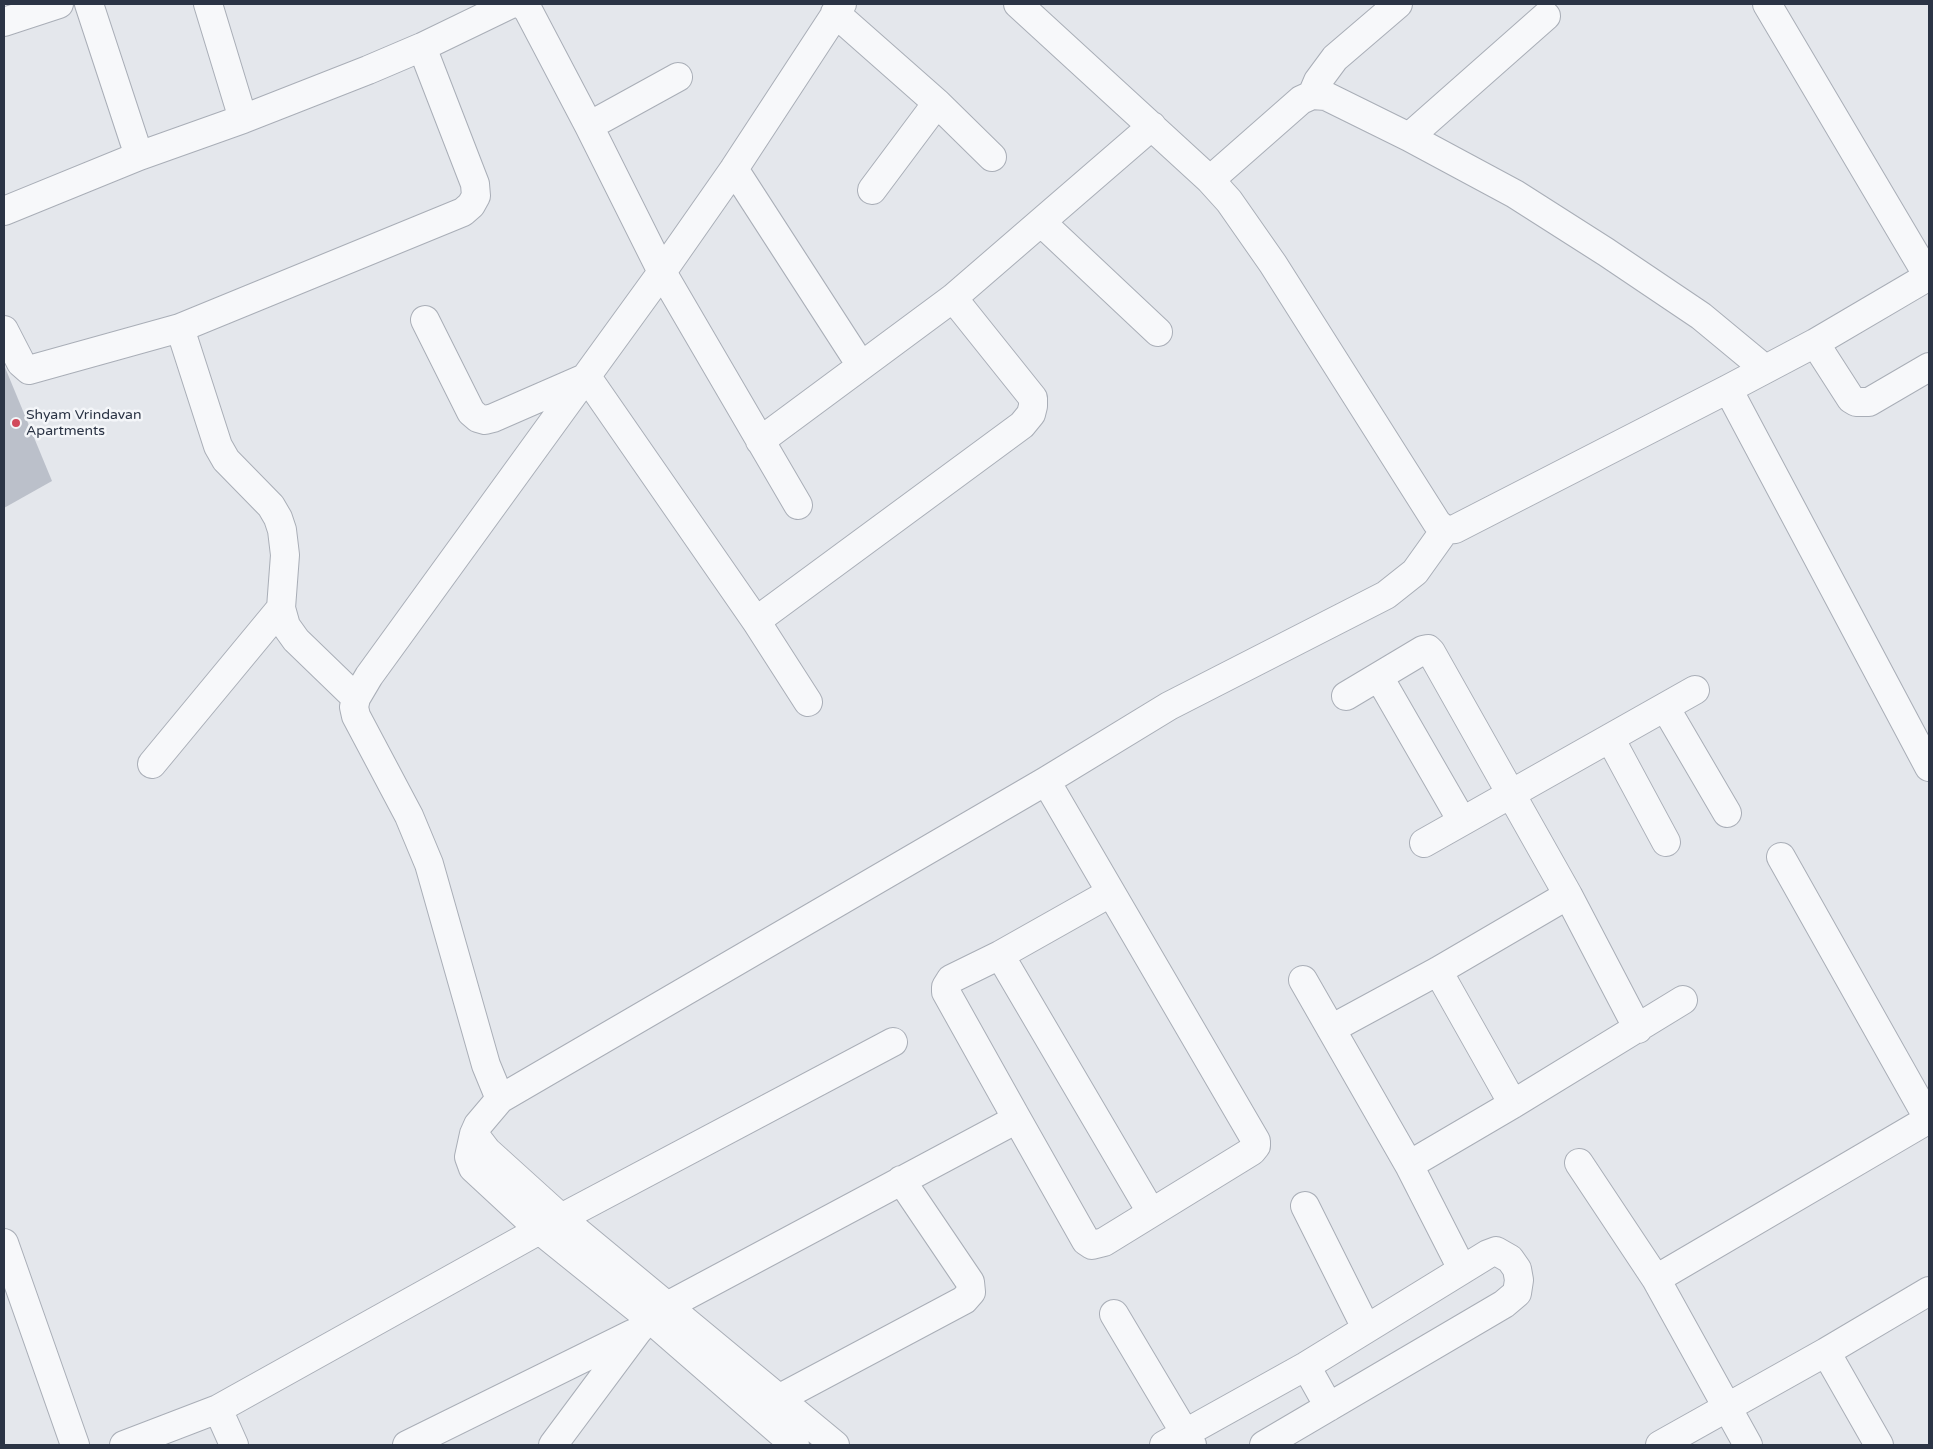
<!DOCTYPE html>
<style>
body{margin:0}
#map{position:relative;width:1933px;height:1449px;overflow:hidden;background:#e4e7ec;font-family:"Varela Round",sans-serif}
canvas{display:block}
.frame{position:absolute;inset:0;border:5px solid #2b3445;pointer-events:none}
</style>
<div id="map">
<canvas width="1933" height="1449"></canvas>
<div class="frame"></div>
</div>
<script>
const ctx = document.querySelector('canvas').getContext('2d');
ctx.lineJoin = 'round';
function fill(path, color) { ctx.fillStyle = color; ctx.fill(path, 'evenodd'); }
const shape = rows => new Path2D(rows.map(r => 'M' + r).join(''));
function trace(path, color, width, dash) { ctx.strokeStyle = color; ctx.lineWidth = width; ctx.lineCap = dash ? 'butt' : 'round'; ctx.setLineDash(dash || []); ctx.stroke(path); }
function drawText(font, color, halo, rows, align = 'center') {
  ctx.font = font + ' "Varela Round",sans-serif'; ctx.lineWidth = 5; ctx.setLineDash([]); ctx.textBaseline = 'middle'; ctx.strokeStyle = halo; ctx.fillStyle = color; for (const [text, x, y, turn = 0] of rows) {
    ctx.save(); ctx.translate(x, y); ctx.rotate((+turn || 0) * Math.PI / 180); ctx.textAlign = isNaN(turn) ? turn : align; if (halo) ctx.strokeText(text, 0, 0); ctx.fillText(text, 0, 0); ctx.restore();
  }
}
fill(shape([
 [4,365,52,481,4,508]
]), '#bbc0ca');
const minor = shape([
 [89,4,139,156],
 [208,4,243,119],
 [522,4,528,10,589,126,662,272,798,505],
 [1018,4,1210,180,1229,201,1273,264,1437,523,1445,530,1455,529,1728,389,1815,343,1929,276],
 [1767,4,1928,276],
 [835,13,937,103,992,157],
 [4,22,59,4],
 [1312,95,1318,81,1335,58,1398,4],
 [589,126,678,77],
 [1409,137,1546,16],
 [734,169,860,364],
 [1210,180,1301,100,1312,95,1326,96,1409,137,1515,194,1606,252,1701,316,1765,369],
 [872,190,937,103],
 [4,211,139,156,243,119,368,70,422,47,511,4],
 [1041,222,1158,332],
 [425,320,471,412,478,418,485,420,493,418,587,377,756,621,808,702],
 [180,328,218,446,226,460,271,506,278,518,282,530,285,555,281,608,286,626,296,640,356,698],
 [4,330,21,363,29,370,180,328,463,212,471,205,476,196,475,184,422,47],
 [1815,343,1851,399,1856,402,1869,402,1929,367],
 [1728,389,1929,767],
 [760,441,953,298,1152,126],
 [756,621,1022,425,1031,414,1033,406,1033,398,953,298],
 [1379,677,1462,821],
 [1346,696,1423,650,1428,649,1431,652,1568,895,1638,1029],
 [1665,707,1727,813],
 [1610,738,1666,842],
 [152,764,281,608],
 [1046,781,1256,1141,1256,1146,1252,1151,1104,1242,1092,1245,1086,1241,1017,1119,946,992,946,987,951,979,1000,955,1110,893],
 [1424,843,1695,690],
 [1781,857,1929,1120],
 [1000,955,1151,1212],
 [1438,971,1513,1104],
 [1303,980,1409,1165,1462,1269],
 [1331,1029,1438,971,1568,895],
 [500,1099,486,1065,429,864,409,816,356,716,354,707,356,698,369,676,662,272,734,169,842,4],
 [474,1134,487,1151,561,1218,835,1445],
 [1579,1163,1656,1279,1748,1445],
 [1409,1165,1513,1104,1683,1000],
 [1305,1206,1366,1328],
 [4,1243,75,1445],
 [1656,1279,1929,1119],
 [1114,1314,1192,1445],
 [1826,1352,1879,1445],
 [1306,1366,1329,1407],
 [780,1398,964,1300,971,1292,970,1282,901,1180],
 [218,1409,234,1445],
 [124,1445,218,1409,561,1218,893,1042],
 [407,1445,632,1334],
 [553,1445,637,1332,649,1318,667,1306,1017,1119],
 [795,1445,649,1318,541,1231,473,1168,469,1157,474,1134,478,1125,500,1099,1046,781,1169,706,1386,595,1415,572,1445,530],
 [1164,1445,1306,1366,1488,1254,1496,1251,1510,1259,1517,1269,1519,1280,1517,1293,1504,1304,1264,1445],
 [1660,1445,1826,1352,1929,1291]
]);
trace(minor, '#a9aeb7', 30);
trace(minor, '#f7f8fa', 28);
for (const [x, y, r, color] of [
 [16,423,5,"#d1495b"]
]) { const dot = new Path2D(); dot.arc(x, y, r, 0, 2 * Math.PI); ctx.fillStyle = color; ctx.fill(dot); trace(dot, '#f4f6f9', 2); }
drawText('14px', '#2b3445', '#f4f6f9', [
 ["Shyam Vrindavan",26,415],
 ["Apartments",26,431]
], 'left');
</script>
